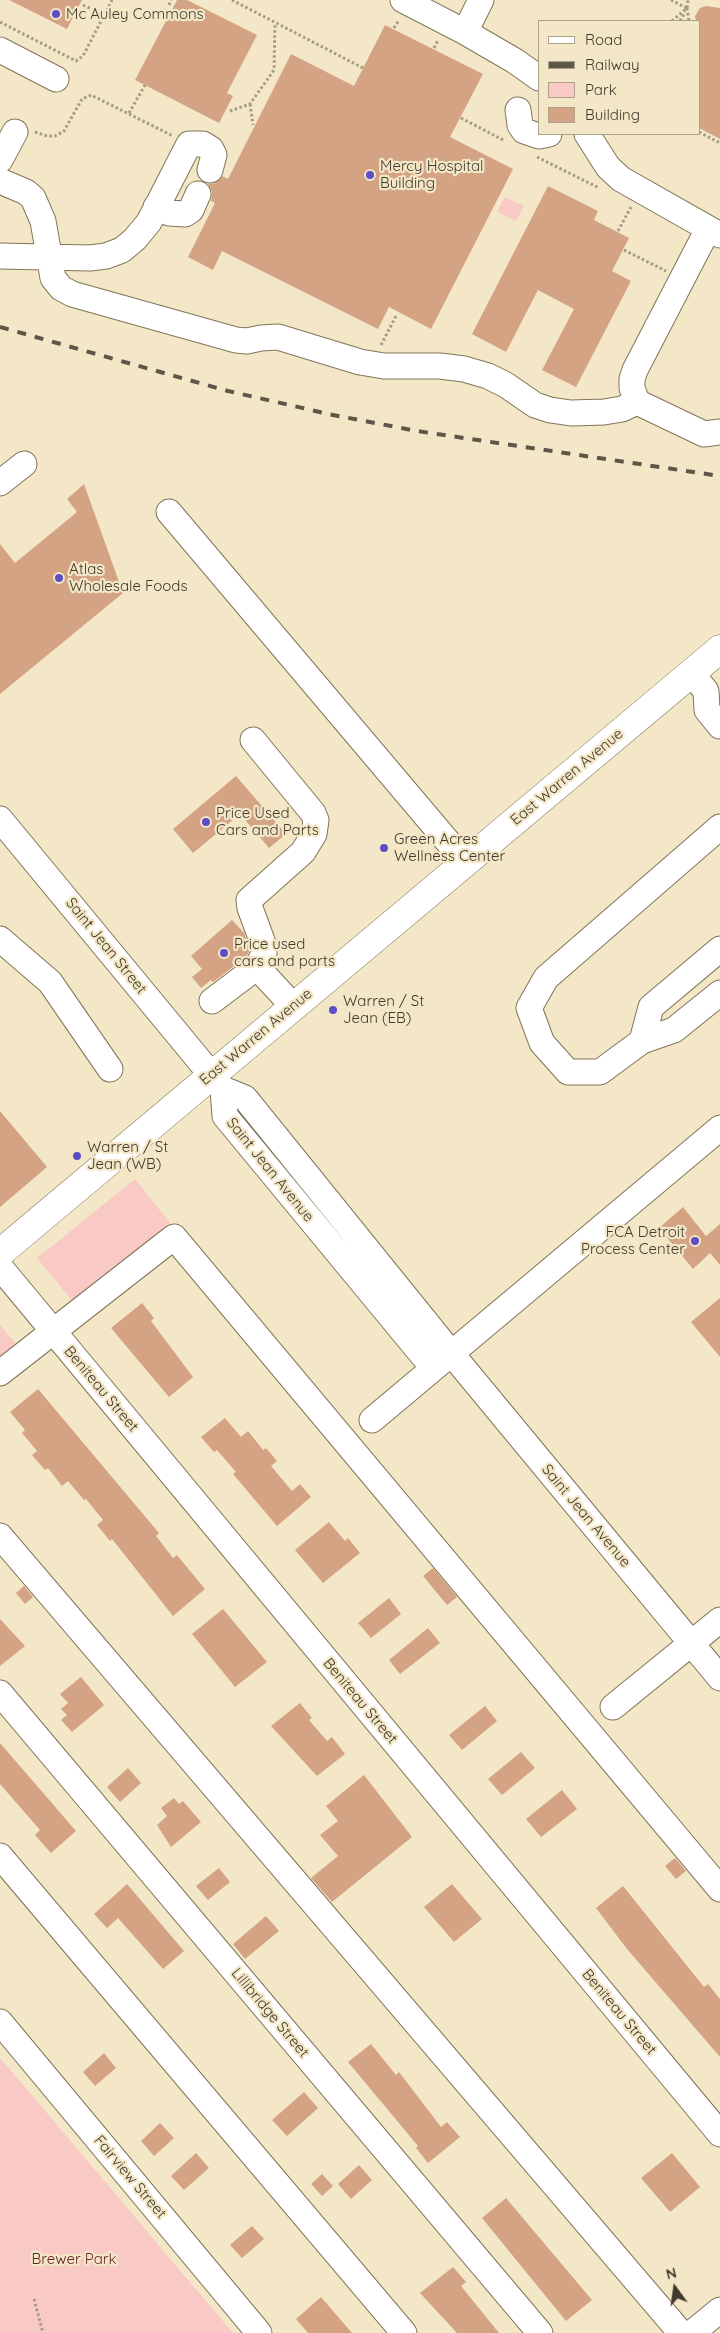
<!DOCTYPE html>
<style>
body{margin:0}
#map{position:relative;width:720px;height:2333px;overflow:hidden;background:#f4e7c7;font-family:Quicksand,sans-serif}
canvas{display:block}
.legend{position:absolute;left:538px;top:20px;width:162px;height:115px;box-sizing:border-box;background:#f4e7c7;border:1px solid #aca289;margin:0;padding:6px 9px;list-style:none;font-size:15px;color:#3f3a2d}
.legend li{display:flex;align-items:center;gap:10px;height:25px}
.legend b{width:25px;border:1px solid #aca289}
.north{position:absolute;left:650px;top:2263px;width:50px;height:50px;-webkit-text-stroke:4px #f4e7c7;paint-order:stroke;rotate:346deg;font-size:14px;font-weight:700;line-height:20px;text-align:center;color:#3f3a2d}
.north::after{content:'';display:block;margin:auto;width:18px;height:22px;background:#3f3a2d;clip-path:polygon(50% 0,100% 100%,50% 72%,0 100%)}
</style>
<div id="map">
<canvas width="720" height="2333"></canvas>
<ul class="legend">
<li><b style="height:6px;background:#fff"></b>Road</li>
<li><b style="height:6px;background:#5d5747"></b>Railway</li>
<li><b style="height:14px;background:#f9c9c6"></b>Park</li>
<li><b style="height:14px;background:#d3a384"></b>Building</li>
</ul>
<div class="north">N</div>
</div>
<script>
const ctx = document.querySelector('canvas').getContext('2d');
ctx.lineJoin = 'round';
function fill(path, color) { ctx.fillStyle = color; ctx.fill(path, 'evenodd'); }
const shape = rows => new Path2D(rows.map(r => 'M' + r).join(''));
function trace(path, color, width, dash) { ctx.strokeStyle = color; ctx.lineWidth = width; ctx.lineCap = dash ? 'butt' : 'round'; ctx.setLineDash(dash || []); ctx.stroke(path); }
function drawText(font, color, halo, rows, align = 'center') {
  ctx.font = font + ' Quicksand,sans-serif'; ctx.lineWidth = 4.5; ctx.setLineDash([]); ctx.textBaseline = 'middle'; ctx.strokeStyle = halo; ctx.fillStyle = color; for (const [text, x, y, turn = 0] of rows) {
    ctx.save(); ctx.translate(x, y); ctx.rotate((+turn || 0) * Math.PI / 180); ctx.textAlign = isNaN(turn) ? turn : align; if (halo) ctx.strokeText(text, 0, 0); ctx.fillText(text, 0, 0); ctx.restore();
  }
}
fill(shape([
 [505,197,524,206,516,221,497,212],
 [135,1179,170,1223,74,1303,37,1258],
 [0,1325,20,1349,0,1366],
 [0,2058,30,2093,233,2333,0,2333]
]), '#f9c9c6');
fill(shape([
 [9,0,82,0,67,29],
 [177,0,187,0,257,35,227,93,233,96,219,123,135,80],
 [706,6,720,8,720,139,699,128,699,21,696,21,695,16,700,8],
 [385,25,483,74,450,137,513,169,431,329,389,307,378,329,222,251,213,270,188,257,215,203,211,201,212,192,208,184,214,184,222,176,228,179,291,54,354,86],
 [548,186,598,211,594,220,629,238,612,271,631,281,576,387,542,370,574,309,538,290,506,352,472,334],
 [84,484,123,593,0,694,0,544,15,563,77,512,67,499],
 [236,776,286,834,269,848,240,814,193,853,173,829],
 [232,920,244,933,250,950,246,957,213,982,211,980,201,988,192,977,202,969,191,956],
 [0,1111,47,1167,0,1207],
 [683,1207,706,1236,720,1224,720,1265,710,1253,693,1269,659,1228],
 [720,1298,720,1357,691,1322],
 [142,1303,154,1318,151,1321,193,1377,169,1397,111,1328],
 [38,1389,143,1514,159,1533,156,1536,173,1558,177,1555,205,1589,173,1616,112,1539,110,1541,97,1525,103,1520,86,1499,84,1500,68,1481,62,1486,48,1468,45,1470,32,1455,37,1451,22,1433,25,1430,10,1412],
 [225,1418,241,1437,248,1431,263,1450,266,1448,277,1461,271,1466,292,1491,300,1484,311,1497,277,1526,233,1474,236,1472,217,1450,214,1452,201,1437],
 [329,1522,345,1541,348,1538,360,1553,323,1583,295,1550],
 [433,1568,457,1597,447,1605,423,1576],
 [24,1586,33,1597,25,1604,16,1593],
 [389,1598,401,1614,371,1638,358,1623],
 [223,1609,267,1662,235,1687,192,1634],
 [0,1619,25,1646,0,1666],
 [428,1628,440,1643,400,1674,389,1660],
 [81,1677,104,1705,72,1732,61,1720,67,1715,61,1709,68,1703,60,1694],
 [300,1703,312,1718,309,1720,327,1741,332,1737,345,1754,317,1776,271,1726],
 [485,1706,497,1721,462,1750,449,1735],
 [0,1743,76,1831,51,1853,35,1835,40,1830,0,1784],
 [521,1752,535,1768,502,1795,488,1779],
 [128,1768,141,1783,120,1802,107,1787],
 [364,1775,412,1837,332,1902,311,1878,338,1856,320,1835,338,1821,326,1806],
 [562,1790,577,1809,541,1837,526,1819],
 [174,1798,179,1804,183,1801,201,1822,171,1847,157,1825,167,1816,161,1808],
 [675,1858,686,1871,676,1879,665,1866],
 [219,1868,230,1882,208,1900,196,1886],
 [127,1884,184,1951,163,1969,118,1918,107,1928,94,1914],
 [452,1884,482,1919,454,1942,424,1907],
 [623,1886,704,1987,708,1984,720,1999,720,2057,627,1949,596,1908],
 [266,1916,279,1931,245,1959,233,1944],
 [371,2044,396,2075,399,2072,441,2127,447,2122,460,2137,428,2163,416,2148,418,2146,348,2062],
 [104,2053,116,2068,95,2086,83,2072],
 [304,2092,318,2108,287,2136,272,2120],
 [160,2123,174,2138,154,2156,141,2141],
 [196,2153,209,2168,184,2190,171,2176],
 [672,2153,700,2187,670,2212,641,2178],
 [359,2165,372,2180,351,2199,338,2184],
 [322,2174,333,2186,322,2196,311,2184],
 [506,2198,592,2300,566,2321,482,2218],
 [252,2226,264,2239,242,2258,230,2245],
 [453,2267,466,2282,461,2286,499,2333,457,2333,420,2293],
 [321,2297,352,2333,308,2333,296,2319]
]), '#d3a384');
const minor = shape([
 [403,0,465,32,515,61,539,78],
 [465,32,481,0],
 [0,50,56,79],
 [518,110,520,125,524,131,539,136,549,134],
 [587,134,608,167,621,179,720,235],
 [0,160,15,132],
 [0,181,26,192,33,198,43,221,53,278,61,288,72,294,236,340,247,341,261,338,278,337,360,362,384,366,440,366,464,369,488,376,506,385,535,405,550,410,571,413,604,412,622,409,637,402,632,388,632,379,635,370,708,229],
 [156,207,169,213,185,214,191,210,198,194],
 [0,256,90,258,106,256,122,250,135,239,149,222,189,144,203,144,211,149,214,155,210,170],
 [637,402,704,434,720,432],
 [0,483,24,464],
 [169,512,465,862],
 [691,673,706,691,707,710,720,726],
 [253,740,313,813,316,820,314,834,303,852,249,900,250,908,264,946,264,954,257,967],
 [0,819,223,1089,245,1098,451,1353,720,1678],
 [720,827,546,978,529,1008,542,1043,568,1072,600,1072,642,1041,674,1030,720,993],
 [0,939,50,982,110,1069],
 [212,1001,257,967,293,1006],
 [642,1041,651,1007,720,949],
 [223,1089,225,1116,424,1357,451,1353],
 [0,1267,720,2134],
 [0,1373,174,1237,720,1889],
 [372,1420,720,1128],
 [0,1536,681,2333],
 [0,1693,540,2333],
 [613,1707,720,1620],
 [0,1856,404,2333],
 [0,2022,259,2333],
 [692,2333,720,2310]
]);
const major = shape([
 [0,1253,720,649]
]);
trace(minor, '#817558', 27);
trace(major, '#817558', 29);
trace(shape([
 [232,0,363,68],
 [671,0,687,8],
 [83,5,104,15],
 [169,5,171,0],
 [687,8,689,21],
 [672,21,687,8,688,0],
 [680,21,685,12],
 [0,22,76,61,83,56,112,0],
 [394,28,399,20],
 [434,48,438,40],
 [250,104,253,125],
 [230,111,250,104,274,70,275,23],
 [129,113,145,85],
 [461,118,505,141],
 [35,132,47,136,55,136,64,131,82,99,91,95,173,136],
 [699,132,720,143],
 [537,157,599,188],
 [618,231,631,207],
 [624,250,666,271],
 [381,345,396,316],
 [34,2299,43,2333]
]), '#a59b84', 3, [2.5, 2.5]);
trace(minor, '#fff', 25);
trace(major, '#fff', 28);
trace(shape([
 [0,327,228,391,333,415,417,431,720,476]
]), '#5d5747', 4, [9, 9]);
for (const [x, y, r, color] of [
 [56,14,5,"#5c4dc5"],
 [370,175,5,"#5c4dc5"],
 [59,578,5,"#5c4dc5"],
 [206,822,5,"#5c4dc5"],
 [384,848,5,"#5c4dc5"],
 [224,953,5,"#5c4dc5"],
 [333,1010,5,"#5c4dc5"],
 [77,1156,5,"#5c4dc5"],
 [695,1241,5,"#5c4dc5"]
]) { const dot = new Path2D(); dot.arc(x, y, r, 0, 2 * Math.PI); ctx.fillStyle = color; ctx.fill(dot); trace(dot, '#f4e7c7', 2); }
drawText('15px', '#3f3a2d', '#f4e7c7', [
 ["Mc Auley Commons",66,14],
 ["Mercy Hospital",380,166],
 ["Building",380,183],
 ["Atlas",69,569],
 ["Wholesale Foods",69,586],
 ["Price Used",216,813],
 ["Cars and Parts",216,830],
 ["Green Acres",394,839],
 ["Wellness Center",394,856],
 ["Price used",234,944],
 ["cars and parts",234,961],
 ["Warren / St",343,1001],
 ["Jean (EB)",343,1018],
 ["Warren / St",87,1147],
 ["Jean (WB)",87,1164],
 ["FCA Detroit",685,1232,"right"],
 ["Process Center",685,1249,"right"]
], 'left');
drawText('15px', '#3f3a2d', '#f4e7c7', [
 ["East Warren Avenue",567,777,-40],
 ["Saint Jean Street",106,946,51],
 ["East Warren Avenue",256,1037,-40],
 ["Saint Jean Avenue",270,1170,51],
 ["Beniteau Street",101,1389,50],
 ["Saint Jean Avenue",586,1516,50],
 ["Beniteau Street",360,1701,50],
 ["Beniteau Street",619,2012,50],
 ["Lillibridge Street",270,2013,50],
 ["Fairview Street",130,2177,50]
]);
drawText('15px', '#6a2325', '#f4e7c7', [
 ["Brewer Park",74,2259]
]);
</script>
